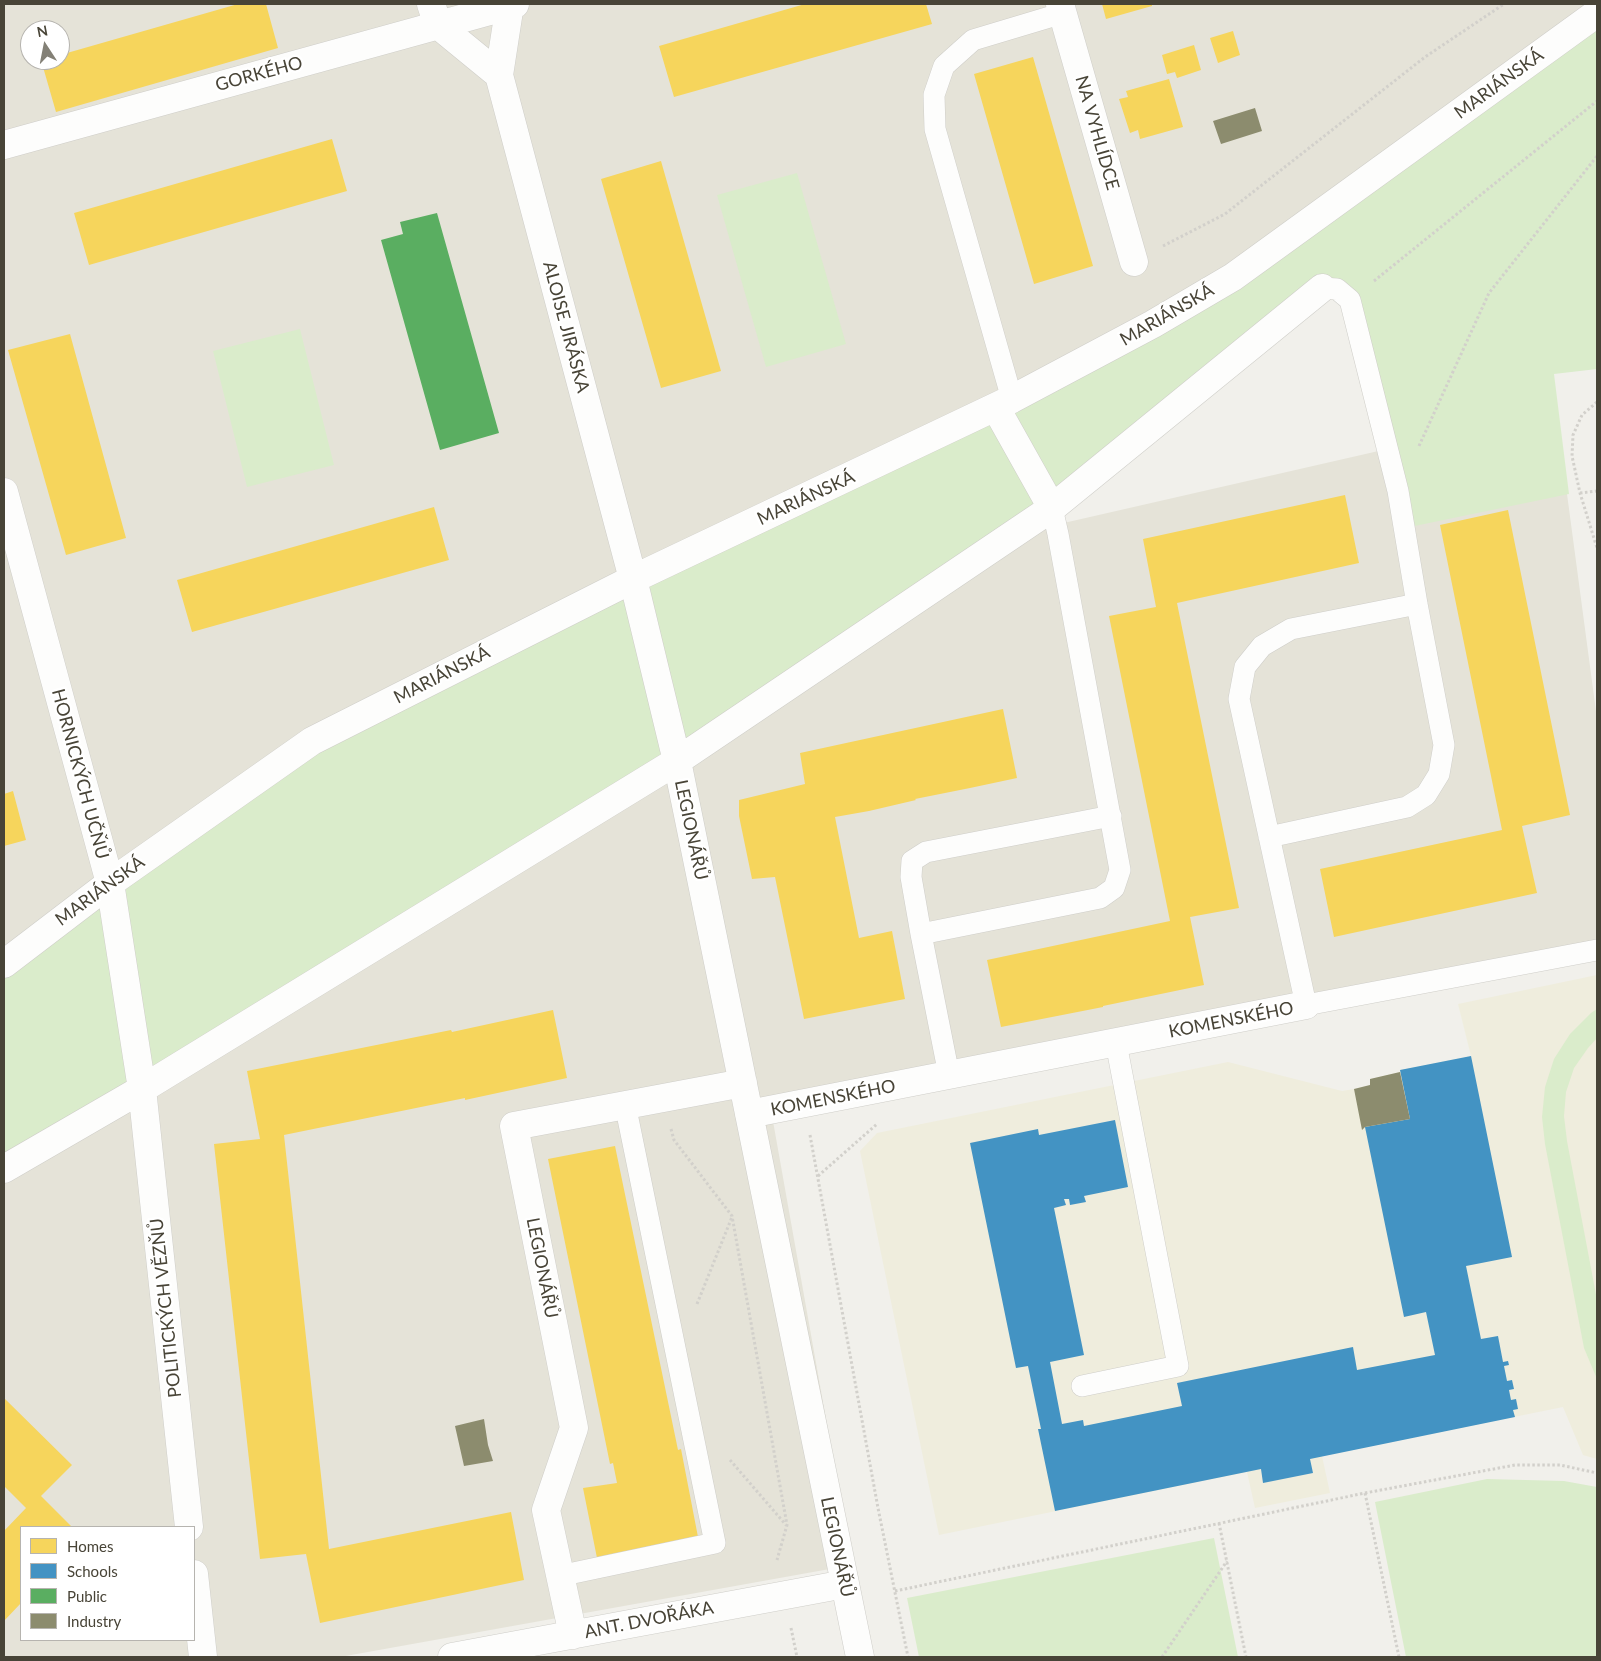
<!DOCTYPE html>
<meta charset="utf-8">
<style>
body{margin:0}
#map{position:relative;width:1601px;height:1661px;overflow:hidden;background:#f1f0eb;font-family:Lato,sans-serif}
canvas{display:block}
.frame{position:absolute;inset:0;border:5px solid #484437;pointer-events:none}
.legend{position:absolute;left:20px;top:1526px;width:175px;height:115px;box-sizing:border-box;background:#fff;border:1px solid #b6b4af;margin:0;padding:6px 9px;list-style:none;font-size:15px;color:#484437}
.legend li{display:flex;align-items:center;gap:10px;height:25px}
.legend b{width:25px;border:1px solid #b6b4af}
.north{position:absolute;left:20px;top:20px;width:50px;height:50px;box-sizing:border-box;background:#fff;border:1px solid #b6b4af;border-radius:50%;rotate:349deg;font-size:14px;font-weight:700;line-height:20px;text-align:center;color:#484437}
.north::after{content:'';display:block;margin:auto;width:18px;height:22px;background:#838076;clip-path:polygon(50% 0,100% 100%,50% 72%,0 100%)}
</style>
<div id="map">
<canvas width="1601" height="1661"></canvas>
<div class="frame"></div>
<ul class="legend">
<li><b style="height:14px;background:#f6d55c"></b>Homes</li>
<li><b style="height:14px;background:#4393c3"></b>Schools</li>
<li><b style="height:14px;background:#5aae61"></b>Public</li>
<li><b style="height:14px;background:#8c8c6e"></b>Industry</li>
</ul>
<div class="north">N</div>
</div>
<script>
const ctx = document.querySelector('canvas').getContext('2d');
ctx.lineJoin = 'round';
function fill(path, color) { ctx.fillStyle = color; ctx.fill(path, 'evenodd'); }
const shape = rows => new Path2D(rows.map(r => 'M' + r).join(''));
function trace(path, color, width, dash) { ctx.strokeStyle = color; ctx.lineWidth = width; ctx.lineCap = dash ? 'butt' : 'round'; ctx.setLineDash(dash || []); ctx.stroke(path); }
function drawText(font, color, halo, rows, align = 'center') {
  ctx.font = font + ' Lato,sans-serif'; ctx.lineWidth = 5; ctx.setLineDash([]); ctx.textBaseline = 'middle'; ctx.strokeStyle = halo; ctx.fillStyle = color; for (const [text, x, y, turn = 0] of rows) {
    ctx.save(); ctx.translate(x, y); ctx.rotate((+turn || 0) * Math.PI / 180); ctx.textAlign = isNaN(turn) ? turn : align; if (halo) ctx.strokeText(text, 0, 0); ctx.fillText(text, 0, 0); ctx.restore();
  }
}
fill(shape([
 [4,4,1597,4,1234,275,4,953],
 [30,30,60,30,60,60,30,60],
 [1396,447,1567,494,1597,719,1597,944,771,1110,852,1565,340,1657,4,1657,4,1154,985,541],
 [21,1527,194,1527,194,1640,21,1640]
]), '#e5e3d8');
fill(shape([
 [1597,975,1597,1459,1583,1455,1563,1407,1322,1456,1330,1493,1255,1508,1247,1472,939,1535,860,1151,877,1133,1228,1062,1342,1091,1354,1089,1370,1085,1370,1079,1400,1072,1400,1070,1471,1056,1458,1004]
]), '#efeddd');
fill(shape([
 [1597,13,1597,369,1554,374,1569,494,1405,528,1337,289,1052,508,677,761,4,1169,4,964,312,741,1233,277],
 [797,173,846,344,766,367,717,195],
 [300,329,334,465,247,487,213,351],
 [1597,1009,1597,1038,1588,1048,1574,1068,1566,1092,1564,1116,1567,1141,1597,1300,1597,1379,1584,1348,1545,1144,1542,1117,1545,1087,1554,1059,1570,1034,1591,1013],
 [1487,1479,1564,1481,1597,1487,1597,1657,1406,1657,1375,1502],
 [1214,1538,1238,1657,919,1657,907,1598]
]), '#daeccb');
fill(shape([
 [238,4,266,4,278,48,56,112,41,60,60,60,60,55],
 [805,4,926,4,932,24,674,97,659,46],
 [1102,4,1152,4,1152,6,1106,19],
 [1233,31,1240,55,1218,63,1210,38],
 [1194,45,1201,70,1177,78,1175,72,1167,74,1162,55],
 [1033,57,1093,266,1034,284,974,74],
 [1169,79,1183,127,1140,139,1138,130,1130,133,1119,99,1128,97,1126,91],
 [332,139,347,191,89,265,74,213],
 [661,161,721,371,661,388,601,179],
 [70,334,126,538,66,555,8,350],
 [1345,495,1359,563,1177,603,1239,908,1190,917,1204,985,1103,1006,1103,1007,1001,1027,987,960,1170,921,1109,616,1156,607,1143,539],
 [434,507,449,560,192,632,177,580],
 [1508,510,1570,815,1522,826,1537,893,1334,937,1320,869,1502,830,1440,525],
 [1003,709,1017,778,970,788,915,799,916,800,869,811,835,817,859,938,892,931,905,999,804,1019,775,877,752,879,739,816,739,800,805,784,800,753],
 [13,791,26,840,4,846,4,794],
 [553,1010,567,1078,465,1100,465,1098,284,1135,329,1549,511,1512,524,1580,320,1623,306,1554,260,1559,214,1144,260,1139,247,1071,451,1030,452,1032],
 [615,1146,678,1450,681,1449,698,1537,597,1558,583,1488,617,1483,613,1463,610,1464,548,1159],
 [4,1398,72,1465,41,1496,72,1527,21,1527,21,1603,4,1621,4,1531,26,1508,4,1486]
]), '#f6d55c');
fill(shape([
 [1471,1056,1512,1257,1466,1266,1481,1339,1498,1336,1503,1362,1508,1361,1509,1365,1504,1366,1507,1381,1512,1380,1514,1389,1509,1390,1511,1400,1516,1399,1518,1409,1513,1410,1515,1417,1310,1459,1313,1473,1263,1483,1261,1469,1055,1511,1038,1429,1041,1429,1028,1366,1016,1368,970,1143,1038,1129,1039,1135,1115,1120,1128,1187,1084,1196,1086,1202,1070,1205,1069,1199,1064,1199,1066,1205,1054,1208,1084,1355,1050,1362,1062,1424,1083,1420,1084,1426,1182,1406,1177,1383,1353,1347,1357,1370,1435,1355,1426,1312,1404,1317,1365,1127,1410,1119,1400,1070]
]), '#4393c3');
fill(shape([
 [437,213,499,433,440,450,381,240,403,234,400,222]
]), '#5aae61');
fill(shape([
 [1255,108,1262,131,1221,144,1213,121],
 [1400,1072,1410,1119,1365,1127,1362,1130,1354,1089,1370,1085,1370,1079],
 [484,1419,488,1445,493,1461,464,1466,455,1426]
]), '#8c8c6e');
const lane = shape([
 [1012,399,935,129,934,95,944,66,973,40,1063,13],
 [1417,604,1291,629,1262,646,1245,667,1239,699,1306,1005,1597,950],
 [1269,837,1407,807,1426,795,1439,774,1444,745,1417,604,1398,491,1350,300,1337,289,1322,288],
 [921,934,911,877,912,861,926,852,1111,816],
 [949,1075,921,934,1100,898,1114,888,1120,870,1058,534,1052,508],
 [1082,1386,1178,1366,1116,1043],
 [559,1576,715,1543,625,1104]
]);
const street = shape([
 [431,4,438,25,499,75],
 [510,4,499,75,633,579,677,761,860,1657],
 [1060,4,1134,262],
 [4,145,515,4],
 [996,408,1052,508],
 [4,492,110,883,142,1089,189,1527],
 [4,964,110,883,312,741,633,579,1012,399,1153,324,1233,277,1597,13],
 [749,1114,1306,1005],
 [4,1169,142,1089,677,761,1052,508,1322,288],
 [194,1574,203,1657],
 [573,1635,546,1510,574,1428,514,1126,743,1083],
 [452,1657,845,1584]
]);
trace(lane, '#cfcec9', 22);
trace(street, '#cfcec9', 29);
trace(shape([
 [1163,246,1225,214,1425,57,1504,4],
 [1374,281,1597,101],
 [1597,402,1582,415,1573,435,1572,456,1580,493,1597,548],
 [1419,446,1489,293,1597,156],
 [1580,493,1597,491],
 [671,1129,674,1140,732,1216,787,1525,777,1560],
 [810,1135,878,1508,908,1657],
 [818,1176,877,1124],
 [697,1304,732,1217],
 [730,1460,786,1525],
 [1365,1493,1399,1657],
 [1219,1523,1246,1657],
 [895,1591,1365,1493,1515,1465,1560,1465,1597,1473],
 [791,1628,797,1657],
 [1162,1657,1227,1561]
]), '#d2d0cb', 3, [2.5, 2.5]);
trace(lane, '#fdfdfc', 21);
trace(street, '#fdfdfc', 28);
drawText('18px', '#484437', '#fff', [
 ["GORKÉHO",259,74,-15],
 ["MARIÁNSKÁ",1499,84,-36],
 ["NA VYHLÍDCE",1097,133,74],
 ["MARIÁNSKÁ",1167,315,-30],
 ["ALOISE JIRÁSKA",566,327,75],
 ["MARIÁNSKÁ",806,498,-25],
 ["MARIÁNSKÁ",442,675,-27],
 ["HORNICKÝCH UČŇŮ",80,774,75],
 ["LEGIONÁŘŮ",691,830,78],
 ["MARIÁNSKÁ",100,891,-36],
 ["KOMENSKÉHO",1231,1020,-11],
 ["KOMENSKÉHO",833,1098,-11],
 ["LEGIONÁŘŮ",542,1268,79],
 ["POLITICKÝCH VĚZŇŮ",166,1308,-96],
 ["LEGIONÁŘŮ",837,1547,78],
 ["ANT. DVOŘÁKA",649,1620,-11]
]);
</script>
